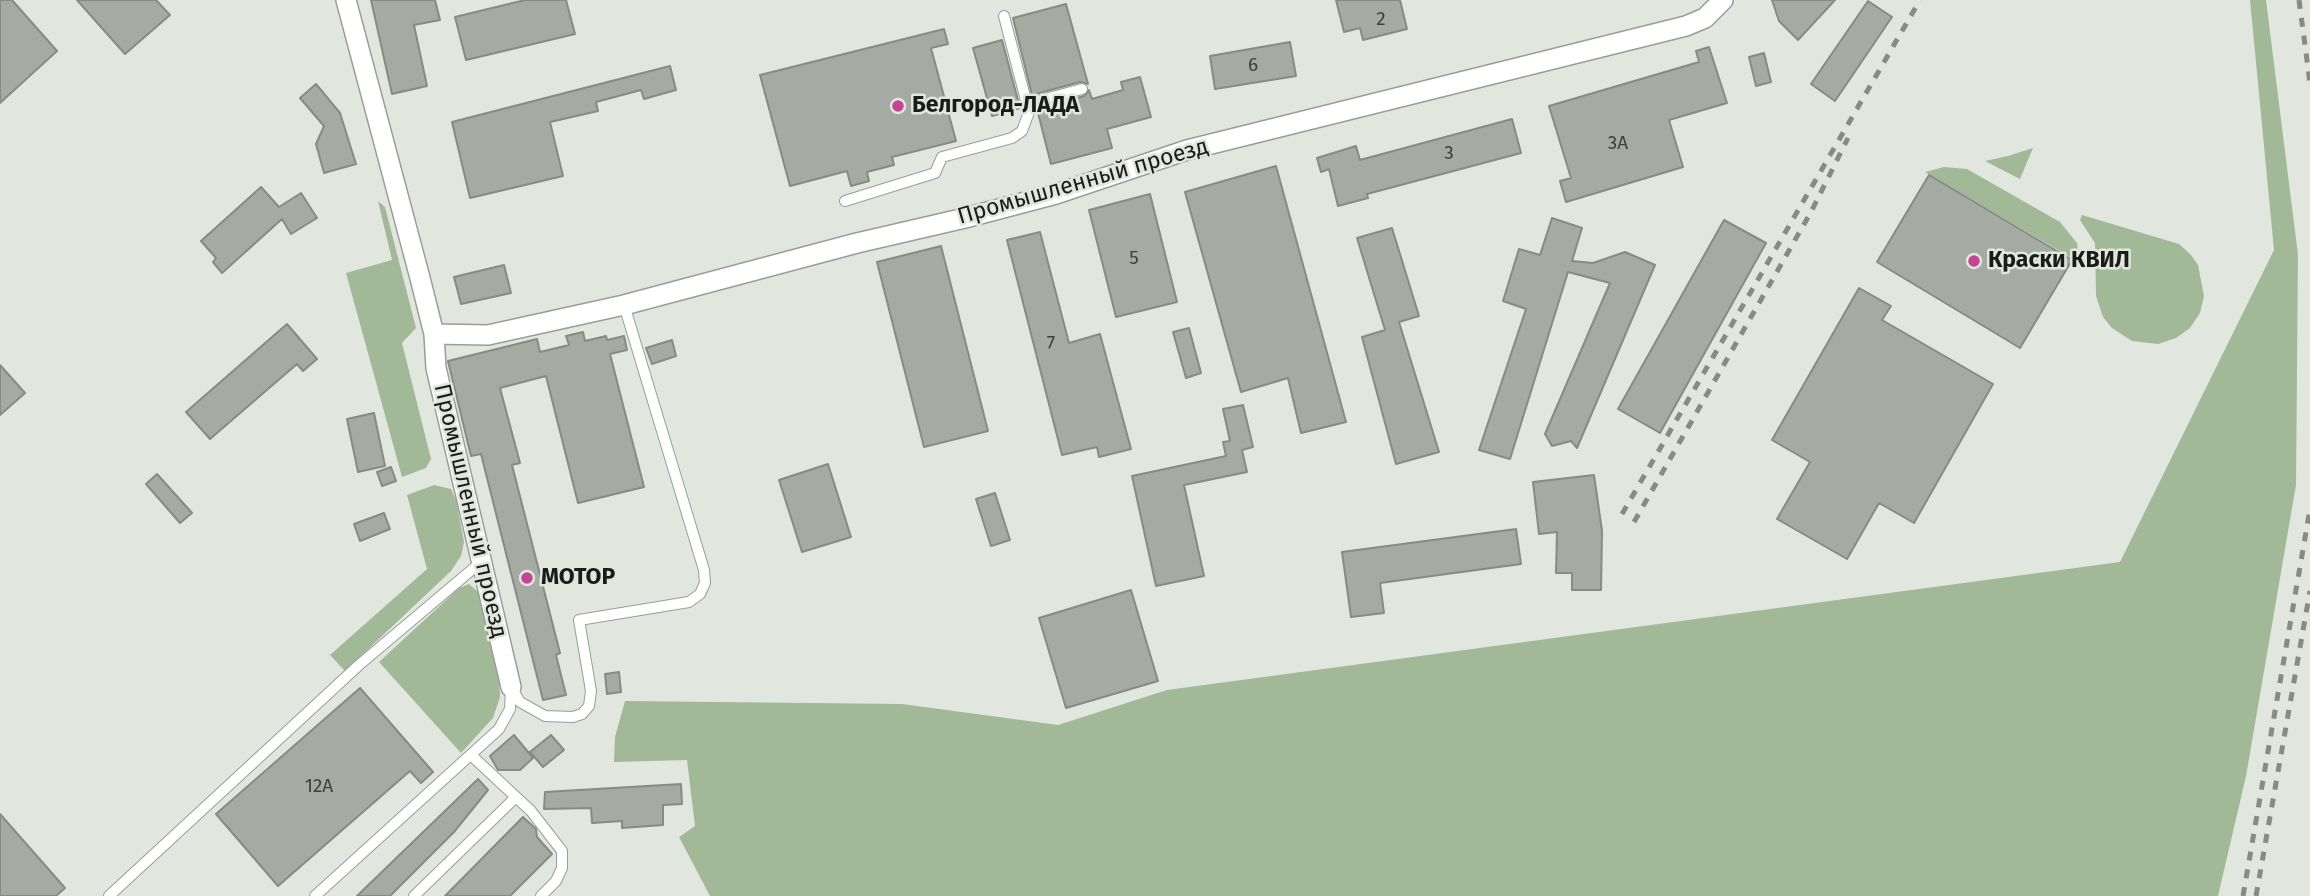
<!DOCTYPE html>
<meta charset="utf-8">
<style>
body{margin:0}
canvas{display:block;background:#e1e6de}
</style>
<canvas width="2310" height="896"></canvas>
<script>
const ctx = document.querySelector('canvas').getContext('2d');
ctx.lineJoin = 'round';
function fill(path, color) { ctx.fillStyle = color; ctx.fill(path, 'evenodd'); }
const shape = rows => new Path2D(rows.map(r => 'M' + r).join(''));
function trace(path, color, width, dash) { ctx.strokeStyle = color; ctx.lineWidth = width; ctx.lineCap = dash ? 'butt' : 'round'; ctx.setLineDash(dash || []); ctx.stroke(path); }
function drawText(font, color, halo, rows, align = 'center') {
  ctx.font = font + ' "Fira Sans",sans-serif'; ctx.lineWidth = 5; ctx.setLineDash([]); ctx.textBaseline = 'middle'; ctx.strokeStyle = halo; ctx.fillStyle = color; for (const [text, x, y, turn = 0] of rows) {
    ctx.save(); ctx.translate(x, y); ctx.rotate((+turn || 0) * Math.PI / 180); ctx.textAlign = isNaN(turn) ? turn : align; if (halo) ctx.strokeText(text, 0, 0); ctx.fillText(text, 0, 0); ctx.restore();
  }
}
fill(shape([
 [2250,0,2266,0,2298,255,2296,485,2246,776,2218,896,710,896,679,837,695,826,687,760,614,762,615,737,625,701,902,704,1058,725,1167,690,2120,562,2274,250],
 [2033,148,2020,179,1985,161,2008,156],
 [1944,167,1967,169,2060,222,2077,243,2080,263,1925,172],
 [378,201,385,207,416,328,402,343,431,459,426,468,402,477,346,273,392,260],
 [2082,215,2179,244,2191,255,2198,265,2204,296,2200,313,2190,328,2176,338,2158,344,2132,341,2112,328,2103,317,2096,296,2095,243,2080,220],
 [434,485,451,489,456,500,464,542,461,556,451,571,345,671,330,655,427,569,407,495],
 [469,584,478,592,499,677,500,697,493,718,461,753,379,662,459,588]
]), '#a2b997');
const building = shape([
 [0,0,12,0,57,51,0,103,0,0],
 [77,0,156,0,170,15,125,54,77,0],
 [371,0,435,0,440,20,414,25,427,86,392,94,371,0],
 [525,0,566,0,575,34,466,60,455,17,525,0],
 [1336,0,1400,0,1407,29,1363,40,1360,28,1344,32,1336,0],
 [1772,0,1835,0,1798,40,1779,21,1772,0],
 [1868,1,1892,17,1835,101,1811,84,1868,1],
 [1066,4,1088,84,1080,82,1032,95,1013,18,1066,4],
 [944,29,948,44,931,48,956,141,892,157,894,165,867,172,869,181,851,186,847,171,790,186,760,75,944,29],
 [1002,40,1020,108,992,116,973,48,1002,40],
 [1290,42,1296,76,1215,89,1210,56,1290,42],
 [1709,47,1727,103,1669,120,1683,167,1566,202,1560,181,1571,178,1549,106,1699,62,1696,51,1709,47],
 [1764,53,1771,82,1756,86,1749,57,1764,53],
 [670,66,676,90,644,99,641,90,596,102,598,111,550,122,563,176,470,198,452,122,670,66],
 [1140,77,1151,117,1107,129,1112,148,1051,164,1037,109,1084,96,1089,90,1092,99,1123,90,1121,82,1140,77],
 [316,84,340,113,356,164,324,173,316,144,324,126,300,98,316,84],
 [1512,119,1521,153,1367,194,1368,198,1338,206,1329,169,1321,172,1317,158,1356,146,1360,160,1512,119],
 [1276,166,1346,422,1301,433,1288,378,1241,392,1185,192,1276,166],
 [1929,175,2072,260,2020,348,1877,262,1929,175],
 [261,187,279,207,301,193,317,218,291,234,282,219,222,273,213,262,216,258,201,241,261,187],
 [1150,194,1177,302,1116,317,1089,210,1150,194],
 [1552,218,1582,228,1572,261,1593,263,1625,252,1655,265,1577,448,1571,441,1552,446,1545,434,1610,283,1568,272,1510,459,1479,450,1526,309,1503,301,1519,249,1540,255,1552,218],
 [1724,220,1766,243,1660,433,1618,409,1724,220],
 [1392,228,1419,316,1399,322,1439,452,1396,464,1362,337,1385,330,1357,238,1392,228],
 [1040,232,1069,343,1100,334,1131,449,1099,457,1097,447,1062,455,1007,240,1040,232],
 [941,246,988,431,924,447,877,262,941,246],
 [504,265,511,293,461,304,454,277,504,265],
 [1859,288,1891,306,1882,320,1993,384,1914,523,1879,503,1847,559,1777,519,1810,462,1772,440,1859,288],
 [287,324,317,359,303,371,297,364,210,439,186,412,287,324],
 [1189,328,1201,373,1186,378,1173,332,1189,328],
 [583,332,585,341,606,336,607,340,624,336,627,350,610,354,644,487,578,503,546,376,500,388,520,463,512,465,560,653,556,655,566,695,543,700,481,454,471,456,448,361,537,339,540,352,569,345,566,336,583,332],
 [672,340,676,356,652,364,646,348,672,340],
 [0,365,25,393,0,415,0,365],
 [1243,405,1253,447,1242,450,1247,472,1184,485,1204,576,1156,586,1132,476,1226,456,1223,442,1230,441,1223,409,1243,405],
 [374,413,385,466,358,472,347,419,374,413],
 [828,464,851,537,802,552,779,480,828,464],
 [391,467,396,481,382,486,377,472,391,467],
 [157,474,192,513,180,523,146,484,157,474],
 [1594,475,1602,531,1601,590,1572,590,1572,573,1556,573,1557,532,1539,534,1533,482,1594,475],
 [995,493,1010,540,991,546,976,499,995,493],
 [384,513,390,529,360,541,354,524,384,513],
 [1516,529,1521,564,1380,583,1384,613,1351,617,1342,552,1516,529],
 [1131,590,1158,681,1066,708,1039,618,1131,590],
 [619,672,621,692,607,694,605,674,619,672],
 [360,688,433,772,421,783,410,771,278,886,216,814,360,688],
 [514,735,533,758,520,770,498,770,490,756,514,735],
 [551,735,564,750,543,767,530,752,551,735],
 [478,779,488,790,454,832,390,896,357,896,478,779],
 [681,784,682,804,663,805,663,825,622,828,622,821,592,823,591,808,544,809,545,792,681,784],
 [0,814,65,888,56,896,0,896,0,814],
 [523,817,536,829,537,837,552,854,510,896,445,896,523,817]
]);
fill(building, '#a5aaa3');
trace(building, '#868c84', 2);
const service = shape([
 [1027,104,1082,89],
 [845,201,935,173,942,157,1012,138,1022,131,1029,112,1004,16],
 [511,687,520,702,545,716,573,717,582,714,589,706,591,691,579,620,689,602,700,594,705,583,704,570,624,305],
 [472,756,531,811,562,851,562,868,556,881,541,896],
 [109,896,359,665,481,562],
 [315,896,499,729,510,709,511,687],
 [414,896,516,797]
]);
const minor = shape([
 [346,0,420,278,434,334,436,368,511,687],
 [434,334,488,335,624,305,857,243,965,218,1056,194,1187,150,1686,26,1705,18,1723,0]
]);
trace(service, '#999e97', 12);
trace(minor, '#999e97', 22);
trace(service, '#fff', 10);
trace(minor, '#fff', 19);
trace(shape([
 [2299,0,2310,83],
 [1622,514,1920,0],
 [1634,522,1811,212,1848,138],
 [2243,896,2310,509],
 [2256,896,2310,591]
]), '#878b85', 5, [9, 9]);
for (const [x, y, r, color] of [
 [898,106,7,"#c34695"],
 [1974,261,7,"#c34695"],
 [527,578,7,"#c34695"]
]) { const dot = new Path2D(); dot.arc(x, y, r, 0, 2 * Math.PI); ctx.fillStyle = color; ctx.fill(dot); trace(dot, '#e1e6de', 2.5); }
drawText('19px', '#3d403c', null, [
 ["2",1381,20],
 ["6",1253,66],
 ["3А",1618,144],
 ["3",1449,154],
 ["5",1134,259],
 ["7",1051,344],
 ["12А",319,787]
]);
drawText('bold 23px', '#1a1c19', '#e1e6de', [
 ["Белгород-ЛАДА",912,106],
 ["Краски КВИЛ",1988,261],
 ["МОТОР",541,578]
], 'left');
drawText('23px', '#1a1c19', '#e1e6de', [
 ["Промышленный проезд",1083,182,-16],
 ["Промышленный проезд",470,511,77]
]);
</script>
